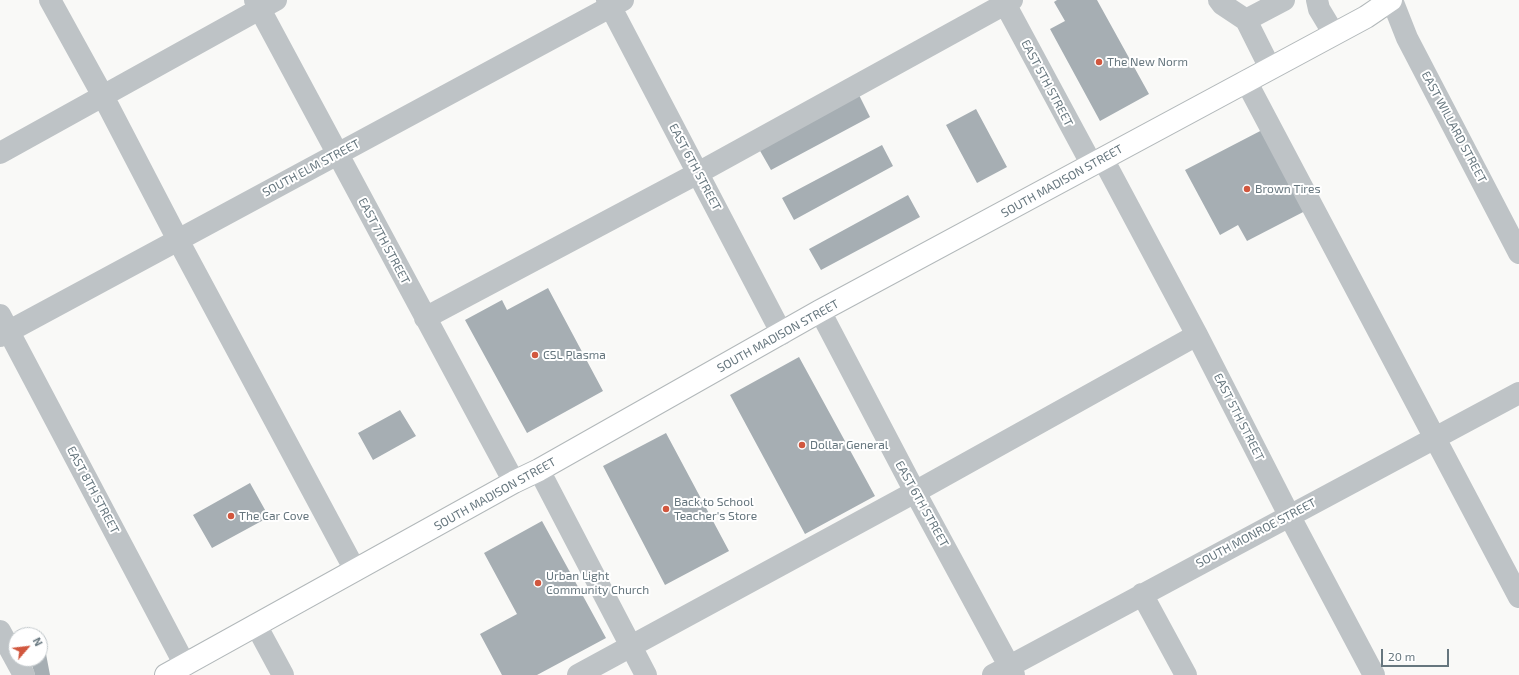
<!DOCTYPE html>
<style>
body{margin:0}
#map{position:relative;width:1519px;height:675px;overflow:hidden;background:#f9f9f7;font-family:"Exo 2",sans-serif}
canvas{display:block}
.north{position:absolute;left:8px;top:627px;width:40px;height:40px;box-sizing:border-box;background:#fff;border:1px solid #c2c8cb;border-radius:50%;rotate:62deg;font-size:11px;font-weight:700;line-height:16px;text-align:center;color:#66767e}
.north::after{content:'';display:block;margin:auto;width:14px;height:18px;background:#d1573e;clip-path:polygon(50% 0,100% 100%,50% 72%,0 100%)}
.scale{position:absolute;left:1381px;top:649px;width:68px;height:18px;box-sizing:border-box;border:2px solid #66767e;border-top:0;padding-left:5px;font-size:12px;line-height:14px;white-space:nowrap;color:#66767e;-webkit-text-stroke:3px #fff;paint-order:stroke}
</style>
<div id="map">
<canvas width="1519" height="675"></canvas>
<div class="north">N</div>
<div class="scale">20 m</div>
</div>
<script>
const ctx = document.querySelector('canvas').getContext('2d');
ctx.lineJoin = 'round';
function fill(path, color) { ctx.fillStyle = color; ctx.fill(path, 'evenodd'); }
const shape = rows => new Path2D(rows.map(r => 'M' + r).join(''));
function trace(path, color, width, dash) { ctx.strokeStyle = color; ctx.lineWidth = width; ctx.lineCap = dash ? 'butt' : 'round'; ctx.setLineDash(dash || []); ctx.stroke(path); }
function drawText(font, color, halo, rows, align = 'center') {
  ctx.font = font + ' "Exo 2",sans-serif'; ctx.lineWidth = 4; ctx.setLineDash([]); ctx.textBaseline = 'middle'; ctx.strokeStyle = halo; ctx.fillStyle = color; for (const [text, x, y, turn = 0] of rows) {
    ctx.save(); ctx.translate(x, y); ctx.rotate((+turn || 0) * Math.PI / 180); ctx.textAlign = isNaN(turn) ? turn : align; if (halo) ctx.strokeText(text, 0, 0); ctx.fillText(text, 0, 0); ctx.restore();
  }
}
fill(shape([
 [1057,0,1097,0,1149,94,1100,121,1050,29,1065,21,1054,2],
 [859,95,870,117,771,170,759,149],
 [976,109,1007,167,977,183,946,125],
 [1266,128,1309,209,1247,241,1238,225,1220,235,1185,170],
 [882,145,893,166,794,220,782,198],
 [908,195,920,217,821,270,809,249],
 [548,288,603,391,527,433,465,320,502,300,507,310],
 [799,357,875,496,805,534,730,395],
 [400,410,416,436,373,460,358,433],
 [666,433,729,551,665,585,603,466],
 [250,483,269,517,212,548,193,515],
 [542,521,606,638,537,675,502,675,480,634,517,614,484,553],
 [46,654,50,675,35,675,30,659,40,659,40,655]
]), '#a6aeb3');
const major = shape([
 [166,675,514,482,539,470,820,311,1366,17,1391,0]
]);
trace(major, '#b2b8ba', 24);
trace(shape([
 [50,0,103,96,178,240,355,570],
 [255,0,514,482],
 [607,0,782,334],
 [1003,0,1092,165],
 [1219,0,1222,4,1246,20],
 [1317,0,1319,9,1334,34],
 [1392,0,1407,38,1519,253],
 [1270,68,1246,20,1284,0],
 [1246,81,1519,597],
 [0,153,276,0],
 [1103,159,1197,335,1289,515,1374,675],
 [820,311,915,492,1014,675],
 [0,315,185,665],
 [425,318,698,173,1012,0],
 [0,336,623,0],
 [539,470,646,675],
 [1142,594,1186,675],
 [256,625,283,675],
 [0,631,24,675],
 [578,675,915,492,1197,335],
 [993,675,1519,393]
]), '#bec3c6', 22);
trace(major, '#fff', 22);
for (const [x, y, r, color] of [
 [1099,62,4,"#d1573e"],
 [1247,189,4,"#d1573e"],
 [535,355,4,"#d1573e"],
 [802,445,4,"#d1573e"],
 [666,509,4,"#d1573e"],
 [231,516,4,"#d1573e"],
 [538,583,4,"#d1573e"]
]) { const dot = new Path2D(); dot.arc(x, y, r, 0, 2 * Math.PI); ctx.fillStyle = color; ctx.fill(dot); trace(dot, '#fff', 1.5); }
drawText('12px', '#66767e', '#fff', [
 ["The New Norm",1107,62],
 ["Brown Tires",1255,189],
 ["CSL Plasma",543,355],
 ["Dollar General",810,445],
 ["Back to School",674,502],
 ["Teacher's Store",674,516],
 ["The Car Cove",239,516],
 ["Urban Light",546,576],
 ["Community Church",546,590]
], 'left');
drawText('12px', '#66767e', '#fff', [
 ["EAST 5TH STREET",1047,83,62],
 ["EAST WILLARD STREET",1454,127,62],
 ["EAST 6TH STREET",695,167,62],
 ["SOUTH ELM STREET",311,168,-28],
 ["SOUTH MADISON STREET",1062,181,-29],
 ["EAST 7TH STREET",384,241,62],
 ["SOUTH MADISON STREET",778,336,-29],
 ["EAST 5TH STREET",1239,417,63],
 ["EAST 8TH STREET",93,490,62],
 ["SOUTH MADISON STREET",495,494,-29],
 ["EAST 6TH STREET",922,504,61],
 ["SOUTH MONROE STREET",1256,533,-28]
]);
</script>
